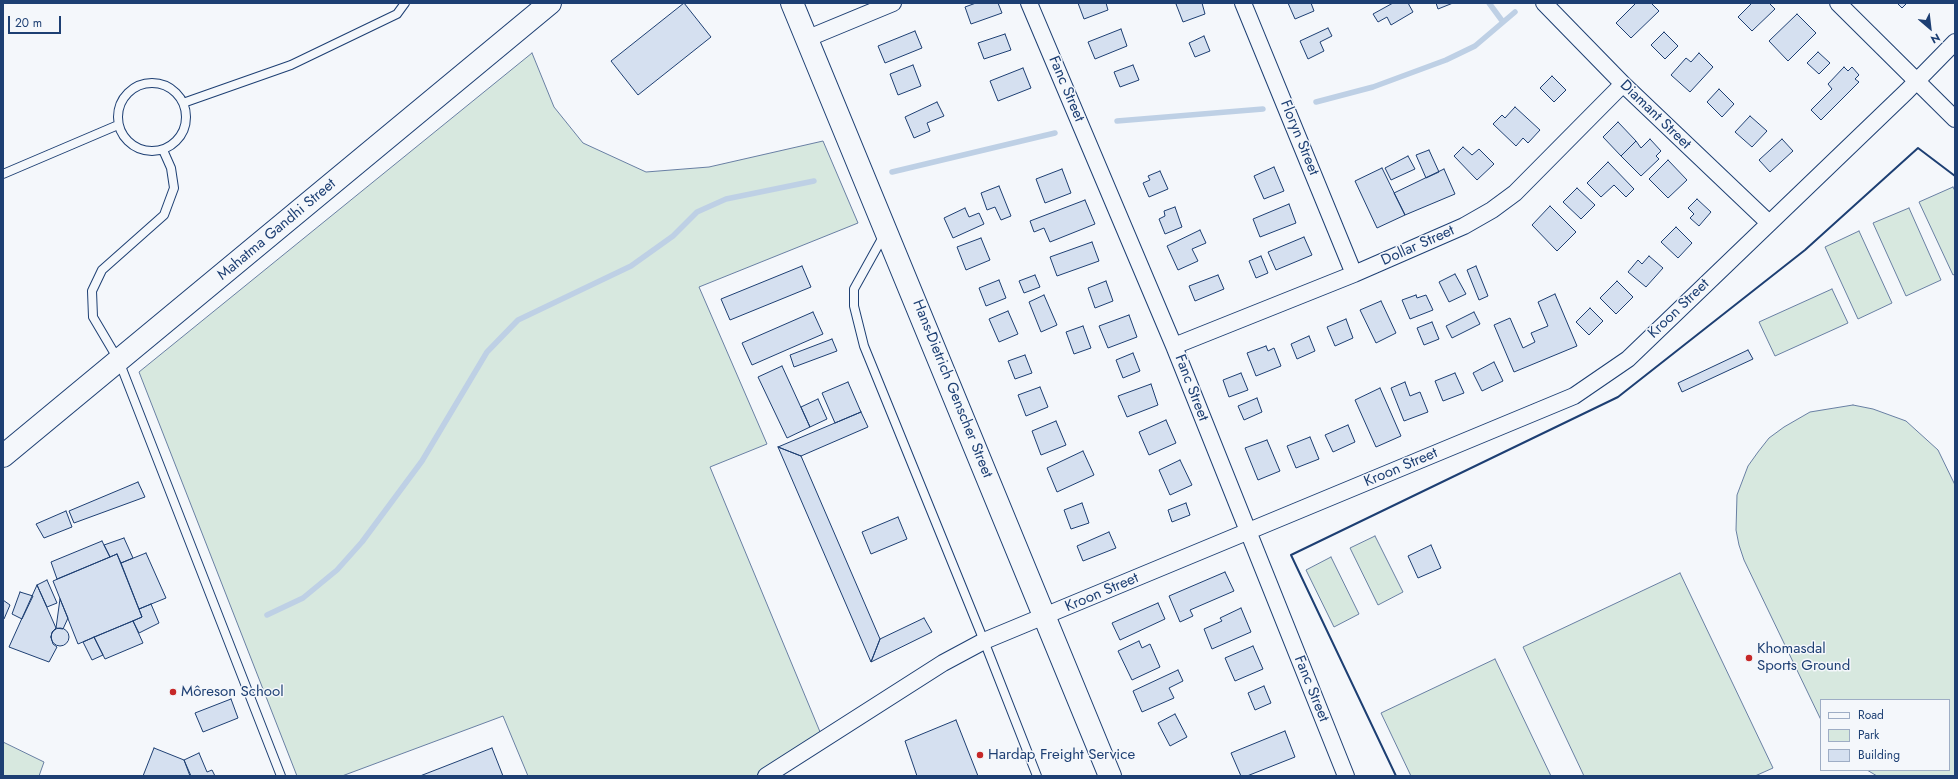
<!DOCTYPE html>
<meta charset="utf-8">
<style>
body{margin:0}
#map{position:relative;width:1958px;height:779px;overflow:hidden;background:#f4f7fb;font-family:Jost,sans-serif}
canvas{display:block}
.frame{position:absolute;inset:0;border:4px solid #1d3f73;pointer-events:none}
.legend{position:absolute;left:1820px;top:699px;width:130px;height:72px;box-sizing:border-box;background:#f4f7fb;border:1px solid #9eadc5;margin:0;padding:5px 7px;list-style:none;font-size:12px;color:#1d3f73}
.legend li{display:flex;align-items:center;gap:8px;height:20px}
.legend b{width:20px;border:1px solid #9eadc5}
.north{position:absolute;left:1910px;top:8px;width:40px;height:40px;-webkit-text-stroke:3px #f4f7fb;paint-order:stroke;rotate:152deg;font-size:11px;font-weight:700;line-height:16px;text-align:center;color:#1d3f73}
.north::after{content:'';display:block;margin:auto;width:14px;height:18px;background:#1d3f73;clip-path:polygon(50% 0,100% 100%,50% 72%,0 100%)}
.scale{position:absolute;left:8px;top:16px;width:53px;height:18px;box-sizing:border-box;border:2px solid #1d3f73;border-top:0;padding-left:5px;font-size:12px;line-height:14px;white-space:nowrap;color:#1d3f73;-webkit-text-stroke:3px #f4f7fb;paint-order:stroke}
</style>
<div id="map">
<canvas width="1958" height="779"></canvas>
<div class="frame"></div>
<ul class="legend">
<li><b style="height:5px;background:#f4f7fb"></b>Road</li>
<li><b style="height:11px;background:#d7e8df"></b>Park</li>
<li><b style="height:11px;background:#d5e0f0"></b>Building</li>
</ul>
<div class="north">N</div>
<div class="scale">20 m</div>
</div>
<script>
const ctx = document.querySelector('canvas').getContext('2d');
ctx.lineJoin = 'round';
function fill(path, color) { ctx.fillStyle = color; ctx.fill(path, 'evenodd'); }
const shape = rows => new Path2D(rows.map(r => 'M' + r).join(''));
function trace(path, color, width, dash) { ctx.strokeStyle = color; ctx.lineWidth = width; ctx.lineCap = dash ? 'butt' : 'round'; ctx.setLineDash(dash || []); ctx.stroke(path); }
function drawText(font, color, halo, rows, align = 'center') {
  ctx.font = font + ' Jost,sans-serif'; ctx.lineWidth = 3; ctx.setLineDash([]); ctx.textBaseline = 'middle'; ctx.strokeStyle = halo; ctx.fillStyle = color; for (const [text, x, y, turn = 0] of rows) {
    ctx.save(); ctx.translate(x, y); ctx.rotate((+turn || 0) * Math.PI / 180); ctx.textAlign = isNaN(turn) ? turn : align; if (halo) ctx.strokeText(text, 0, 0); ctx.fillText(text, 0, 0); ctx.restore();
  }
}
const green = shape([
 [532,53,554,107,583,143,646,172,709,167,823,141,858,223,699,287,767,444,710,467,823,739,766,776,528,776,503,716,342,776,297,776,139,372,532,53],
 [1953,187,1955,191,1955,274,1953,275,1919,202,1953,187],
 [1909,208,1941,280,1906,296,1873,223,1909,208],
 [1859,231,1892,303,1858,319,1825,247,1859,231],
 [1832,289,1848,323,1775,356,1759,322,1832,289],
 [1853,405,1873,409,1906,421,1938,450,1955,485,1955,776,1877,776,1867,770,1949,770,1949,700,1821,700,1821,720,1744,560,1739,545,1736,530,1737,495,1748,466,1758,452,1769,438,1784,427,1810,412,1853,405],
 [1375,536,1403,592,1378,605,1350,548,1375,536],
 [1331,557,1359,614,1334,627,1306,570,1331,557],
 [1680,573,1773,768,1755,776,1584,776,1523,647,1680,573],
 [1495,659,1551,776,1411,776,1381,713,1495,659],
 [3,742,44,762,39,776,3,776,3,742]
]);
fill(green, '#d7e8df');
trace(green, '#687fa3', 1);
trace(shape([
 [1489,3,1503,22],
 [1316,102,1373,87,1446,60,1475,46,1515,12],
 [1117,121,1263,109],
 [892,172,1055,133],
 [267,615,303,598,337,570,362,542,422,461,487,352,518,320,631,266,673,236,697,212,726,199,814,181]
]), '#bed0e5', 5.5);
const building = shape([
 [684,3,711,37,638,95,611,61,684,3],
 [976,3,998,3,1002,13,971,24,965,7,976,3],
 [1078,3,1106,3,1108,10,1084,19,1078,3],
 [1179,3,1202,3,1205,14,1183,22,1176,4,1179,3],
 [1288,3,1311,3,1314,11,1295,19,1288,3],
 [1393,3,1408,3,1413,12,1391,25,1387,17,1378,22,1373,14,1393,3],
 [1436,3,1453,3,1438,9,1436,3],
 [1636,3,1651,3,1659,11,1631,38,1616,23,1636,3],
 [1752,3,1769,3,1775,9,1752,31,1738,17,1752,3],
 [1897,3,1907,3,1902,8,1897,3],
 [1797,14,1816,33,1788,61,1769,41,1797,14],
 [1328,28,1332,36,1320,42,1324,51,1308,59,1300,41,1328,28],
 [1121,29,1127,46,1095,59,1088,42,1121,29],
 [915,31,922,48,885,63,878,46,915,31],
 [1664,32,1678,46,1665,59,1651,45,1664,32],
 [1005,34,1011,50,984,59,978,43,1005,34],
 [1204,36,1210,51,1195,57,1189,43,1204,36],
 [1818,52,1830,63,1819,74,1807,63,1818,52],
 [1699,53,1713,67,1690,92,1671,75,1686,58,1691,62,1699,53],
 [913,65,921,86,898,95,890,74,913,65],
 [1133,65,1139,80,1120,87,1114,72,1133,65],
 [1844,67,1848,71,1852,67,1859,75,1855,79,1859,82,1821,120,1811,110,1832,89,1828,84,1844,67],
 [1023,68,1031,88,998,101,990,81,1023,68],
 [1552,76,1566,90,1554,102,1540,88,1552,76],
 [1719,89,1734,104,1722,117,1707,102,1719,89],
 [937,102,944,116,927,123,930,131,914,138,905,117,937,102],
 [1515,107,1540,130,1528,143,1523,138,1516,146,1493,124,1502,115,1505,118,1515,107],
 [1750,116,1767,131,1752,147,1735,132,1750,116],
 [1618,122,1636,141,1621,156,1603,137,1618,122],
 [1650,139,1661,151,1656,156,1659,159,1641,176,1621,156,1636,141,1641,148,1650,139],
 [1782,139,1793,151,1770,172,1759,160,1782,139],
 [1463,147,1472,155,1479,149,1494,164,1477,180,1454,156,1463,147],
 [1429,150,1439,172,1426,178,1416,155,1429,150],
 [1408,156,1415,169,1391,180,1385,168,1408,156],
 [1668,160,1687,180,1668,198,1649,179,1668,160],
 [1608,162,1634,189,1626,197,1614,185,1601,197,1587,183,1608,162],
 [1274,167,1284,191,1264,199,1254,176,1274,167],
 [1382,168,1405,215,1377,228,1355,181,1382,168],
 [1062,169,1071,193,1045,203,1036,179,1062,169],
 [1444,169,1455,194,1405,215,1394,193,1444,169],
 [1160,171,1168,189,1149,197,1143,183,1150,180,1148,176,1160,171],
 [999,186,1011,216,1001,220,995,207,987,210,981,193,999,186],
 [1577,188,1595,205,1581,219,1563,202,1577,188],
 [1697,199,1711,212,1699,226,1690,218,1694,214,1688,208,1697,199],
 [1085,200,1095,224,1050,242,1044,228,1034,232,1030,221,1085,200],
 [1289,204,1296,223,1260,237,1253,219,1289,204],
 [1550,206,1576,232,1557,251,1532,225,1550,206],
 [1175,207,1182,227,1165,234,1159,219,1165,216,1164,211,1175,207],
 [965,208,969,217,979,213,984,224,953,238,944,218,965,208],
 [1676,227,1692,243,1678,258,1661,242,1676,227],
 [1200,230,1206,243,1192,249,1198,261,1178,270,1167,246,1200,230],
 [1304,237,1312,255,1276,270,1268,252,1304,237],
 [981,238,990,260,966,270,957,247,981,238],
 [1092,242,1099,261,1057,276,1050,257,1092,242],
 [1261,256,1268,273,1256,278,1249,261,1261,256],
 [1649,256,1663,268,1646,287,1628,272,1638,260,1642,264,1649,256],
 [802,266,811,287,730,320,721,299,802,266],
 [1476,266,1488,296,1479,300,1467,270,1476,266],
 [1455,274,1466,294,1449,302,1439,282,1455,274],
 [1035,275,1040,287,1024,293,1019,281,1035,275],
 [1218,275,1224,289,1195,301,1189,286,1218,275],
 [999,280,1006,298,986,306,979,288,999,280],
 [1106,281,1113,301,1095,308,1088,288,1106,281],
 [1617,281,1633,297,1616,314,1600,298,1617,281],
 [1555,294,1577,346,1514,372,1494,325,1510,318,1523,348,1535,342,1531,333,1548,326,1538,302,1555,294],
 [1044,295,1057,325,1041,332,1029,302,1044,295],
 [1416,295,1417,298,1426,295,1433,310,1410,319,1402,300,1416,295],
 [1381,301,1396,333,1376,343,1360,310,1381,301],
 [1590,308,1603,321,1589,335,1576,322,1590,308],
 [1008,311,1018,334,999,342,989,319,1008,311],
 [813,312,823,334,752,365,742,343,813,312],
 [1474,312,1480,324,1452,338,1446,326,1474,312],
 [1129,315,1137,337,1108,348,1099,326,1129,315],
 [1346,319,1353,338,1335,346,1327,327,1346,319],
 [1432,322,1439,339,1424,345,1417,328,1432,322],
 [1083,326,1091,348,1074,354,1066,332,1083,326],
 [1309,336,1315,351,1297,359,1291,344,1309,336],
 [832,339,837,351,794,367,790,355,832,339],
 [1266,346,1268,351,1274,348,1281,366,1256,376,1247,353,1266,346],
 [1748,350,1753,359,1682,392,1678,383,1748,350],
 [1133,353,1140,371,1123,378,1116,360,1133,353],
 [1025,355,1032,373,1015,379,1008,361,1025,355],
 [1494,362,1503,381,1482,391,1473,373,1494,362],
 [782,366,810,427,787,438,758,377,782,366],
 [1241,373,1248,390,1229,397,1223,380,1241,373],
 [1455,373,1464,393,1443,401,1435,381,1455,373],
 [848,382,861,412,835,423,822,393,848,382],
 [1405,382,1410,396,1420,392,1428,412,1404,421,1391,388,1405,382],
 [1151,384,1158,405,1127,417,1118,396,1151,384],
 [1040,387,1048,407,1026,416,1018,395,1040,387],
 [1380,388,1401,436,1376,447,1355,400,1380,388],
 [1257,398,1262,412,1244,420,1238,406,1257,398],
 [818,399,827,419,810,427,801,407,818,399],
 [861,412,868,427,801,456,778,447,861,412],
 [1166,420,1176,443,1149,455,1139,432,1166,420],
 [1056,421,1066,445,1041,455,1032,431,1056,421],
 [1348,425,1355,442,1333,452,1325,435,1348,425],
 [1310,437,1319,459,1296,468,1287,446,1310,437],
 [1267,440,1280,471,1258,480,1245,448,1267,440],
 [778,447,801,456,880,639,871,662,778,447],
 [1083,451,1094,475,1057,492,1047,468,1083,451],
 [1180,460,1192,485,1170,495,1159,470,1180,460],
 [138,482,145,497,74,523,69,511,138,482],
 [1082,503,1089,523,1071,529,1064,510,1082,503],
 [1186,503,1190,515,1172,522,1168,510,1186,503],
 [66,511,72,527,44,538,36,524,66,511],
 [898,517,907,539,871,554,862,532,898,517],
 [1109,532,1116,548,1083,561,1077,546,1109,532],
 [124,538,133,558,121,563,117,554,110,557,104,545,124,538],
 [102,541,110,557,57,579,51,562,102,541],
 [1431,545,1441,568,1418,578,1408,556,1431,545],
 [146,553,166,598,139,609,121,563,146,553],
 [117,554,142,617,78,644,53,581,117,554],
 [1225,572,1234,591,1190,610,1193,616,1180,622,1169,596,1225,572],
 [47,580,57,603,47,607,37,585,47,580],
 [37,585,56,628,52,632,51,637,53,644,57,647,49,662,9,647,37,585],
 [20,592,33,596,22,619,12,614,20,592],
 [60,599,68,618,63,629,56,628,60,599],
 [3,600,10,605,4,619,3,619,3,600],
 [1158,603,1165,619,1120,640,1112,623,1158,603],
 [151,604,159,623,139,633,133,621,142,617,139,609,151,604],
 [1241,608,1251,632,1212,649,1204,629,1222,621,1220,618,1241,608],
 [924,618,932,632,871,662,880,639,924,618],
 [133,621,143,643,105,659,94,637,133,621],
 '51 637a9 9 0 1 1 18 0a9 9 0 1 1-18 0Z',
 [94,637,103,655,92,660,83,642,94,637],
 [1139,641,1142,648,1150,644,1160,667,1132,680,1118,651,1139,641],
 [1253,646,1263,669,1235,681,1225,658,1253,646],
 [1178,670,1183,681,1169,688,1174,698,1142,712,1133,691,1178,670],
 [1264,686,1271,703,1255,710,1248,693,1264,686],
 [231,699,238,718,203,732,195,713,231,699],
 [1175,714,1187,737,1170,746,1158,723,1175,714],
 [956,720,978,776,917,776,905,741,956,720],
 [1285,731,1295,757,1247,776,1241,776,1231,753,1285,731],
 [154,748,184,760,190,776,143,776,154,748],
 [492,748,503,776,420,776,492,748],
 [199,753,207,772,212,770,215,776,191,776,184,760,199,753]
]);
fill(building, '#d5e0f0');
trace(building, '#1d3f73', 1);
const lane = shape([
 '118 117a34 34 0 1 1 68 0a34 34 0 1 1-68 0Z',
 [183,103,291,65,397,14,405,3],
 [163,150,171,168,174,188,164,215,102,270,92,291,93,317,119,361,281,776],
 [3,174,118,125],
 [884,235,854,289,854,306,864,346,984,641,1037,776]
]);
const street = shape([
 [1029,3,1174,346,1346,776],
 [1243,3,1354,274],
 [1544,3,1623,84,1769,223],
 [1838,3,1955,119],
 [806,39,893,3],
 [1174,346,1354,274,1464,226,1492,210,1515,193,1623,84],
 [766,776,943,663,984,641,1574,396,1628,359,1907,91,1955,42]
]);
const secondary = shape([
 [792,3,1110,776],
 [3,456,550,3]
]);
trace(lane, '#1d3f73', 10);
trace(street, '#1d3f73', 18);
trace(secondary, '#1d3f73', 24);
trace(lane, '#f4f7fb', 8);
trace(street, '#f4f7fb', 16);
trace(secondary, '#f4f7fb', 22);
trace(shape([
 [1396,776,1291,555,1618,397,1805,250,1918,148,1955,176]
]), '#1d3f73', 2);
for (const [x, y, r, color] of [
 [1749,658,4,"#c62828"],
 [173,692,4,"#c62828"],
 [980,755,4,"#c62828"]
]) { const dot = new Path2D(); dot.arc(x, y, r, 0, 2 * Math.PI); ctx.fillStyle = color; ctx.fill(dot); trace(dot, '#f4f7fb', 1.5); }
drawText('15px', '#1d3f73', '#f4f7fb', [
 ["Fanc Street",1066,89,67],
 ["Diamant Street",1655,115,44],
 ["Floryn Street",1299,138,68],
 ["Mahatma Gandhi Street",277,230,-40],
 ["Dollar Street",1418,246,-24],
 ["Kroon Street",1679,309,-44],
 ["Fanc Street",1191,388,69],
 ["Hans-Dietrich Genscher Street",952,389,68],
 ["Kroon Street",1401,468,-23],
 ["Kroon Street",1102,593,-23],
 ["Fanc Street",1311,689,68]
]);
drawText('15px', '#1d3f73', '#f4f7fb', [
 ["Khomasdal",1757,649],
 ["Sports Ground",1757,666],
 ["Môreson School",181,692],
 ["Hardap Freight Service",988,755]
], 'left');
</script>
